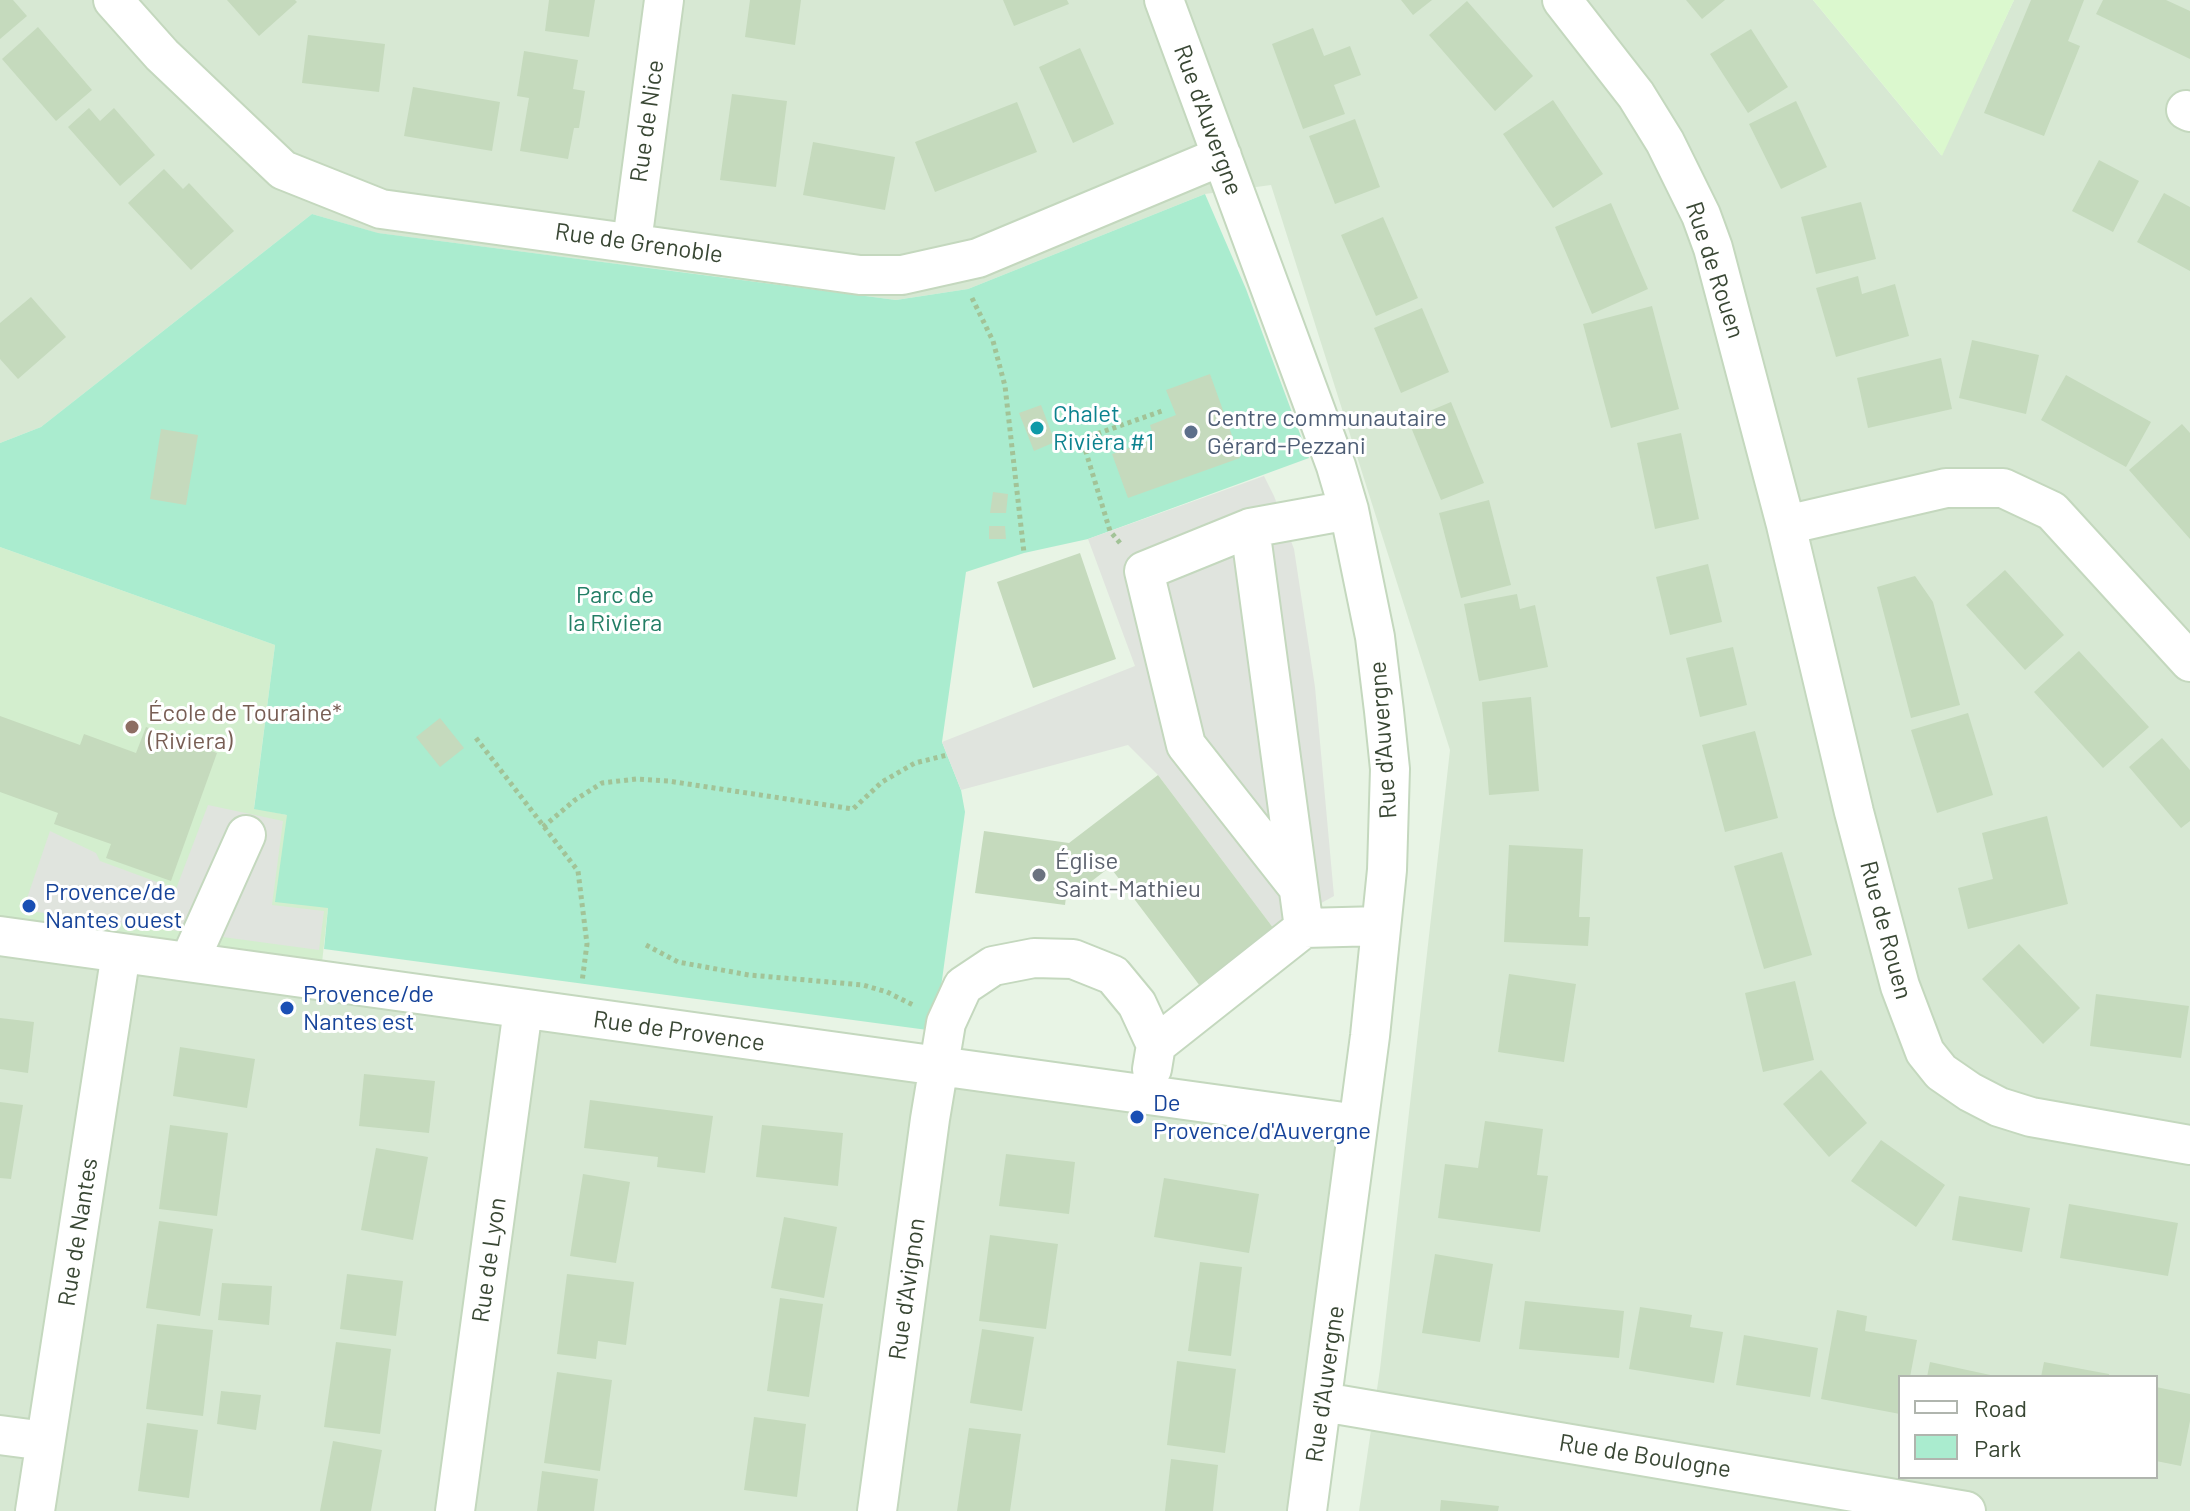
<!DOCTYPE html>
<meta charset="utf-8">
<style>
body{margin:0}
#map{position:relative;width:2190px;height:1511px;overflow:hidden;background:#e8f4e5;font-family:Barlow,sans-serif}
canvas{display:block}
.legend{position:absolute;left:1898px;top:1375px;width:260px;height:104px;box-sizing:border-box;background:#fff;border:2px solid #b0b5ae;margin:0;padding:10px 14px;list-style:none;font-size:24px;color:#394734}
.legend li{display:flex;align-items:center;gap:16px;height:40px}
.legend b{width:40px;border:2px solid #b0b5ae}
</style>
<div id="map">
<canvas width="2190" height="1511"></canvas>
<ul class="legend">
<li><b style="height:10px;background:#fff"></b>Road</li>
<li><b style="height:22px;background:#aaeccf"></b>Park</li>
</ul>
</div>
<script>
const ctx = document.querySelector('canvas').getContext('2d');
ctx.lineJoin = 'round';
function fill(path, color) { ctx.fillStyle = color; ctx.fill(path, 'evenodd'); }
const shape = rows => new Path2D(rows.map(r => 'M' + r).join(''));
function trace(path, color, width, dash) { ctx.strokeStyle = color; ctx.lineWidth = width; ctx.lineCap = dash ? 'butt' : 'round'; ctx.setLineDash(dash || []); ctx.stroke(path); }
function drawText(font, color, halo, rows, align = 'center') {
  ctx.font = font + ' Barlow,sans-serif'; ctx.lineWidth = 6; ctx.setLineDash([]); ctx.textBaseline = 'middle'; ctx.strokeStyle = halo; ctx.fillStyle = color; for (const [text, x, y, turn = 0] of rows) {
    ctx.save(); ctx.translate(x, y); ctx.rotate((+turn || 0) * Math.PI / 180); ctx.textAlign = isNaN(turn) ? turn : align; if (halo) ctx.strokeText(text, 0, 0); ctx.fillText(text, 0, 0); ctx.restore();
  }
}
fill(shape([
 [0,0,1813,0,1941,155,2014,0,2190,0,2190,1511,1359,1511,1380,1369,1450,750,1271,185,1205,194,968,289,896,300,377,233,312,214,41,427,0,443],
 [1900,1377,2156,1377,2156,1477,1900,1477],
 [0,936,1358,1124,1307,1511,0,1511]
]), '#d7e8d3');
fill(shape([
 [1813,0,2014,0,1942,156]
]), '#dbf8ce');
fill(shape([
 [0,547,275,645,254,808,287,815,328,908,320,981,0,936]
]), '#d3eece');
fill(shape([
 [1205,194,1246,289,1309,458,1088,539,1024,553,966,572,942,742,961,790,965,812,935,1031,324,949,328,908,275,902,287,815,254,809,275,645,0,547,0,443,41,427,312,214,378,233,896,300,968,289]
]), '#aaeccf');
fill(shape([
 [1264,476,1274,496,1294,549,1315,687,1334,896,1274,929,1158,775,1128,745,961,790,942,742,1135,666,1088,539],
 [208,805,283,821,272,905,324,911,319,950,23,910,50,831,96,853,100,861,176,889]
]), '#e0e4de');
fill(shape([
 [0,0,13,0,27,16,0,39],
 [227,0,295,0,297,2,259,36],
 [549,0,595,0,589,37,545,31],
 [750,0,801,0,795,45,745,37],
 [1003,0,1067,0,1069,4,1014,26],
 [1401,0,1432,0,1413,15],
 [1686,0,1725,0,1702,19],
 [2031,0,2084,0,2068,41,2080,46,2044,136,1984,113],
 [2103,0,2166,0,2190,11,2190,59,2096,14],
 [1467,1,1533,76,1495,111,1429,35],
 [38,27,92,90,56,121,2,59],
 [1313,28,1324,56,1350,46,1361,75,1334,85,1345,114,1303,129,1272,44],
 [1751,29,1788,87,1748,113,1710,54],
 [308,35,385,44,379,92,302,83],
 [1080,48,1114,124,1073,143,1039,67],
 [524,51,578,60,573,89,585,91,579,128,574,128,568,159,520,151,529,98,517,96],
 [413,87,500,102,492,151,404,136],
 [732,94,787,101,776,187,720,180],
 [1553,100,1603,174,1553,208,1503,134],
 [1796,101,1827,167,1781,189,1749,124],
 [1017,102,1037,152,935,192,915,142],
 [89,108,100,121,114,108,155,155,120,186,68,127],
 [1355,119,1380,187,1335,204,1309,136],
 [813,142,895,157,885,210,803,195],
 [2099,160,2139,181,2113,232,2072,211],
 [164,169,183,189,189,183,234,231,191,270,128,203],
 [2164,193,2190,207,2190,271,2137,242],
 [1861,202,1876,259,1816,274,1801,217],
 [1611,203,1648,289,1592,314,1555,227],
 [1383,217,1418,298,1376,316,1341,235],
 [1858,276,1862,294,1895,284,1909,336,1836,357,1816,288],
 [31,297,66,337,18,379,0,359,0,323],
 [1652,306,1679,409,1611,428,1583,324],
 [1422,308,1449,372,1401,393,1374,328],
 [1972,340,2039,355,2026,414,1959,398],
 [1941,358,1952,409,1868,428,1857,378],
 [1210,374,1240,458,1128,498,1112,454,1154,439,1150,425,1176,415,1166,390],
 [2066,375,2151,422,2126,467,2041,420],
 [1451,402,1484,483,1441,500,1408,420],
 [1041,405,1055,442,1034,451,1019,413],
 [2182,424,2190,433,2190,539,2129,470],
 [161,429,198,435,186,505,150,499],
 [1681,433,1699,519,1655,529,1637,443],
 [993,492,1008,494,1006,513,990,513],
 [1489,500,1511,585,1461,598,1439,513],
 [989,526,1005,526,1006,539,989,539],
 [1080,553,1116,659,1033,688,997,582],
 [1708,564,1722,622,1670,635,1656,577],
 [2005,570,2064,635,2025,670,1966,605],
 [1915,576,1933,602,1960,705,1911,718,1877,587],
 [1517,594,1520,609,1535,605,1548,667,1479,681,1464,604],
 [1733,647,1747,705,1700,717,1686,658],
 [2079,651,2149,727,2103,768,2034,692],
 [1531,697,1539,791,1489,795,1482,702],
 [1968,713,1993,795,1937,813,1911,730],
 [0,716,80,745,84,734,136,753,146,727,217,753,171,881,106,858,111,844,54,824,58,813,0,792],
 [440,718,464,748,440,767,416,737],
 [1755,731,1778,818,1725,832,1702,745],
 [2162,738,2190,770,2190,821,2181,828,2129,767],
 [1158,775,1274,929,1200,986,1110,867,1088,884,1068,882,1065,905,975,893,984,831,1069,843],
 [2047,816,2068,904,1968,929,1958,888,1993,879,1982,833],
 [1509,845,1583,849,1579,917,1590,917,1588,946,1504,942],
 [1782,852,1812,955,1764,969,1734,866],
 [2019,944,2080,1008,2043,1044,1982,979],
 [1509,974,1576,984,1564,1062,1498,1052],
 [1795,981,1814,1060,1763,1072,1745,993],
 [2096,994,2189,1006,2181,1058,2090,1046],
 [0,1018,34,1022,28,1073,0,1069],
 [180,1047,255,1059,247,1108,173,1096],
 [1821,1070,1867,1123,1829,1157,1783,1104],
 [364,1074,435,1081,429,1133,359,1126],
 [590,1100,713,1116,705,1173,657,1167,658,1157,584,1148],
 [0,1102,23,1105,11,1179,0,1178],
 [1485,1121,1543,1129,1537,1175,1548,1176,1540,1232,1438,1218,1445,1164,1478,1168],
 [170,1125,228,1133,217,1216,159,1209],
 [762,1125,843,1133,838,1186,756,1177],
 [1881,1140,1945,1185,1916,1227,1851,1181],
 [376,1148,428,1157,413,1240,361,1230],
 [1006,1154,1075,1162,1069,1214,999,1206],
 [583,1174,630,1182,616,1263,570,1256],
 [1164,1178,1259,1194,1249,1253,1154,1237],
 [1959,1196,2030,1208,2022,1252,1952,1240],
 [2069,1204,2178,1223,2168,1276,2060,1258],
 [784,1217,837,1227,824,1298,771,1288],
 [159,1221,213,1229,200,1316,146,1308],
 [990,1235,1058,1244,1046,1329,979,1321],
 [1435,1254,1493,1264,1480,1342,1422,1333],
 [1200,1262,1242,1267,1231,1356,1188,1351],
 [347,1274,403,1281,396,1336,340,1329],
 [567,1274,634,1282,626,1345,598,1341,596,1359,557,1354],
 [222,1283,272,1286,269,1325,218,1320],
 [780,1298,823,1304,809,1397,767,1391],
 [1525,1301,1624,1311,1619,1358,1519,1349],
 [1640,1307,1692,1315,1690,1327,1723,1332,1714,1383,1629,1369],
 [1837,1310,1867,1316,1865,1331,1917,1340,1910,1377,1900,1377,1900,1414,1821,1399],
 [157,1324,213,1330,203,1416,146,1409],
 [982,1329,1034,1337,1022,1411,970,1403],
 [1744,1335,1818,1348,1810,1397,1736,1385],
 [336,1342,391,1349,380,1434,324,1427],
 [1177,1361,1236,1369,1225,1453,1167,1445],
 [1930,1362,1995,1376,1994,1377,1927,1377],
 [2044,1362,2109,1374,2109,1377,2041,1377],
 [557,1372,612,1380,600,1471,544,1463],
 [2156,1387,2190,1394,2190,1421,2181,1466,2156,1461],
 [221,1391,261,1395,256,1430,217,1424],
 [754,1417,806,1424,797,1497,744,1490],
 [147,1423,198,1430,189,1498,138,1491],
 [969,1428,1021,1434,1010,1511,957,1511],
 [333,1441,382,1450,371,1511,320,1511],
 [1171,1459,1218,1465,1213,1511,1165,1511],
 [542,1471,598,1479,594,1511,537,1511],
 [1441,1500,1499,1506,1498,1511,1440,1511]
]), '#c5dabd');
const minor = shape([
 [113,0,162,55,283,170,381,209,860,275,902,275,978,258,1222,156],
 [1164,0,1336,466,1349,510,1375,637,1384,711,1390,769,1387,870,1370,1036,1307,1511],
 [1562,0,1636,95,1665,142,1701,215,1713,248,1786,525,1854,812,1900,986,1925,1052,1941,1072,1970,1092,1999,1107,2031,1117,2190,1145],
 [2186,110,2190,112],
 [632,242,664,0],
 [1349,510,1250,528,1304,928,1381,926],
 [1786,525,1946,488,2003,488,2052,511,2190,662],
 [1250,528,1144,571,1186,745,1297,886],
 [0,936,1358,1124],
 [189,962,246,835],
 [1152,1069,1156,1045,1304,928],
 [1323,1402,1966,1511],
 [0,1435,45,1441],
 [35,1511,121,953],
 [455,1511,523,1009],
 [877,1511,930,1119,946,1023,963,986,993,966,1034,958,1073,959,1113,975,1137,1004,1156,1045]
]);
trace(minor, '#c4d8be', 42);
trace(shape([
 [972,298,993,341,1005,386,1024,553],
 [1120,543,1110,531,1082,439,1162,411],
 [476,738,578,871,587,944,582,982],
 [543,827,575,800,602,783,636,779,668,781,853,809,882,782,915,763,947,755],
 [646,945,678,962,749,975,863,985,887,992,915,1006]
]), '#a2c397', 5, [4, 4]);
trace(minor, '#fff', 38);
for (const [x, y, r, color] of [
 [1037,428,8,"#0f9aa8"],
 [1191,432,8,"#5c6f8a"],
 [132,727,8,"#8d6e63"],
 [1039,875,8,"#6b7280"],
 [29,906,8,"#1a4fb4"],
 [287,1008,8,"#1a4fb4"],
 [1137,1117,8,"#1a4fb4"]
]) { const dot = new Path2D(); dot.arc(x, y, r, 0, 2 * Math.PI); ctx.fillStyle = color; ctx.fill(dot); trace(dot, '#fff', 3); }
drawText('24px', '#394734', '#fff', [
 ["Rue d'Auvergne",1208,120,70],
 ["Rue de Nice",647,121,-82],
 ["Rue de Grenoble",639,243,8],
 ["Rue de Rouen",1715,270,72],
 ["Rue d'Auvergne",1383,740,-94],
 ["Rue de Rouen",1886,930,75],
 ["Rue de Provence",679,1031,8],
 ["Rue de Nantes",78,1232,-81],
 ["Rue de Lyon",489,1260,-82],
 ["Rue d'Avignon",907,1289,-82],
 ["Rue d'Auvergne",1325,1384,-82],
 ["Rue de Boulogne",1645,1456,9]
]);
drawText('24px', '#0d838f', '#fff', [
 ["Chalet",1053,414],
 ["Rivièra #1",1053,442]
], 'left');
drawText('24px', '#4e5e75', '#fff', [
 ["Centre communautaire",1207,418],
 ["Gérard-Pezzani",1207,446]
], 'left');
drawText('24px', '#237e65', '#fff', [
 ["Parc de",615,595],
 ["la Riviera",615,623]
]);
drawText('24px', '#785e54', '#fff', [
 ["École de Touraine*",148,713],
 ["(Riviera)",148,741]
], 'left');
drawText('24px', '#5b616d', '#fff', [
 ["Église",1055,861],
 ["Saint-Mathieu",1055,889]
], 'left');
drawText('24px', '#164399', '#fff', [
 ["Provence/de",45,892],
 ["Nantes ouest",45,920],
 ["Provence/de",303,994],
 ["Nantes est",303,1022],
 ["De",1153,1103],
 ["Provence/d'Auvergne",1153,1131]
], 'left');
</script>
